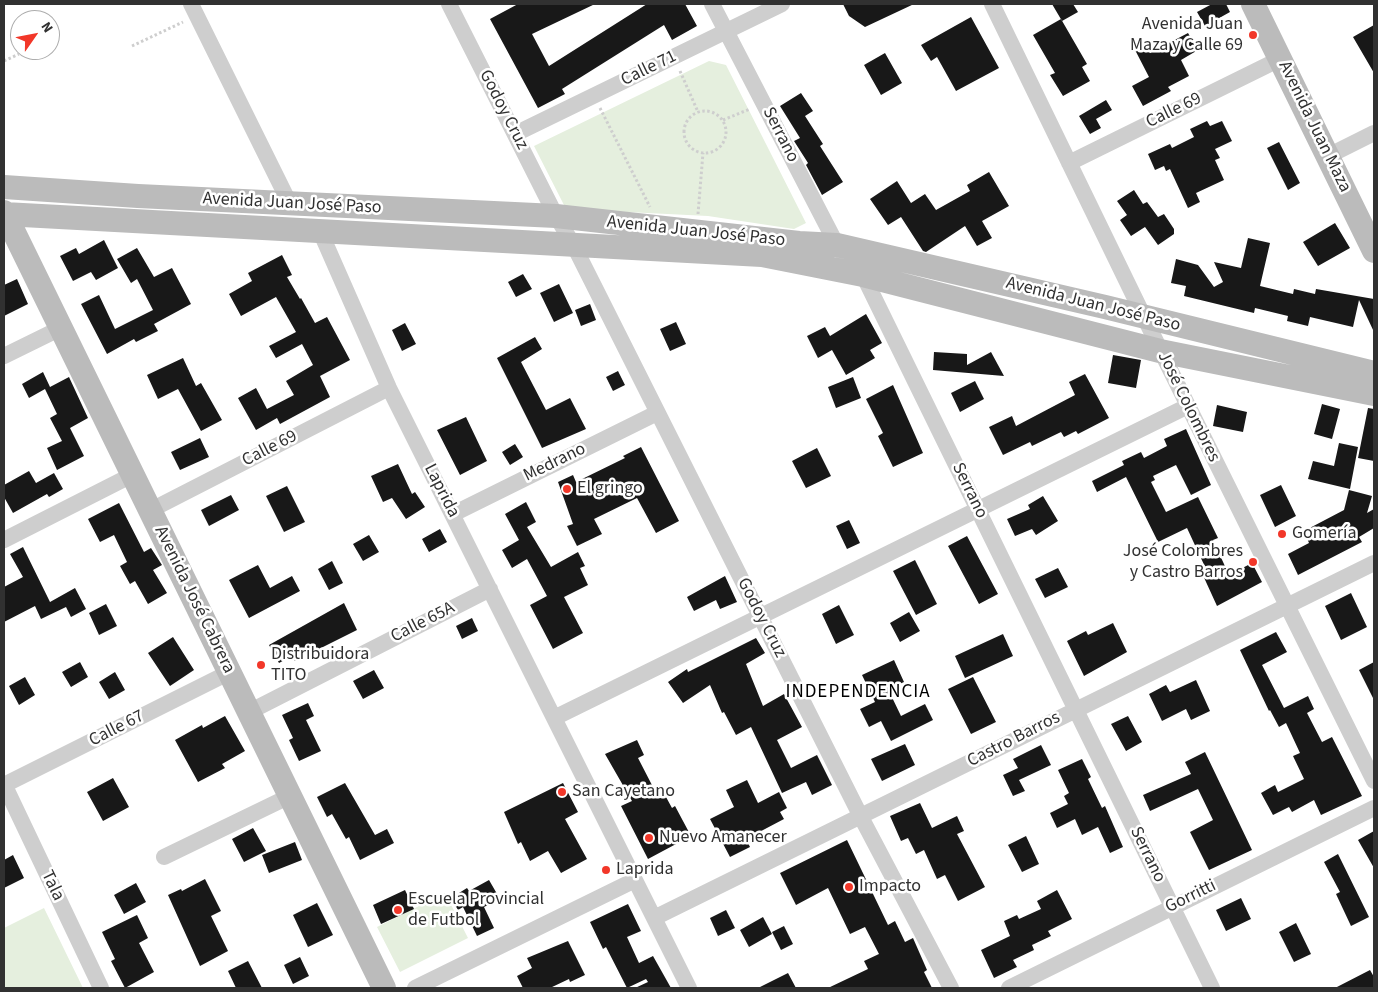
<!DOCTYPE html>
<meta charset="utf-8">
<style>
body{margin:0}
#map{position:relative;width:1378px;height:992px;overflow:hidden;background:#fff;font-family:"Source Sans 3",sans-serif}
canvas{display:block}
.frame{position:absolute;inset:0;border:5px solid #313131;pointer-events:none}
.north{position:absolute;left:10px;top:10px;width:50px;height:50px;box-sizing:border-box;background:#fff;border:1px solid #adadad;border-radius:50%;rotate:57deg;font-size:14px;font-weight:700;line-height:20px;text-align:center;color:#313131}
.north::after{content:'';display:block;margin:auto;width:18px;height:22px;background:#f23729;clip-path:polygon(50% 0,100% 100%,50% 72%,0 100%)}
</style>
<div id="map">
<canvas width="1378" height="992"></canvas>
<div class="frame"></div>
<div class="north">N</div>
</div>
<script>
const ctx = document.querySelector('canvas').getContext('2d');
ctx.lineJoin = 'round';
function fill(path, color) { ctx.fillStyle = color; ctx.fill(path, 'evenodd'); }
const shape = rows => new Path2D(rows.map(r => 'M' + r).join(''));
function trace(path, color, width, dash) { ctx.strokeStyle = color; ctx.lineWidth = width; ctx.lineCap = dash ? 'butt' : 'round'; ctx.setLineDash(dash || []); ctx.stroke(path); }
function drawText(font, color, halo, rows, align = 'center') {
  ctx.font = font + ' "Source Sans 3",sans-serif'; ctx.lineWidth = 5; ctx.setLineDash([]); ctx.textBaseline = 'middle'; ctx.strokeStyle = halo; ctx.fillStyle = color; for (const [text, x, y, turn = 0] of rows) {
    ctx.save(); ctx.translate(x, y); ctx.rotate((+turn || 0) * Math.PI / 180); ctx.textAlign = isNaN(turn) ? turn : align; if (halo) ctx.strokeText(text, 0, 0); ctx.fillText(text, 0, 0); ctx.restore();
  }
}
fill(shape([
 [709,61,726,65,806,223,794,229,708,216,566,209,534,146],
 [445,893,468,938,400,972,377,927],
 [44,908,83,988,4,988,4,928]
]), '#e5efde');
fill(shape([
 [518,4,595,4,532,34,549,66,647,4,685,4,697,26,672,40,664,25,562,89,565,94,538,108,490,19],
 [843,4,914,4,865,27,849,16],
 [1052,4,1073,4,1078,12,1062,21],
 [1212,4,1226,4,1230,12,1205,26,1197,12],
 [971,17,999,68,956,91,937,57,931,61,921,45],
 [1061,19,1087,64,1082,67,1090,81,1063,96,1050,75,1055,73,1033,35],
 [1374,25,1374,73,1353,37],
 [1188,33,1198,50,1181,60,1189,76,1168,87,1171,91,1143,106,1132,86,1149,77,1133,46,1143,41,1150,53],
 [885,53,902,83,881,95,864,65],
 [801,93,813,111,805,116,823,144,820,146,843,182,822,195,806,165,808,163,794,141,800,138,780,106],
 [1106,100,1112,110,1096,119,1101,128,1090,134,1079,116],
 [1207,121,1210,126,1222,121,1232,141,1215,149,1220,158,1215,160,1224,180,1196,193,1200,202,1188,208,1170,169,1166,171,1164,166,1155,170,1148,154,1170,144,1172,148,1194,137,1190,129],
 [1279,142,1300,183,1288,190,1267,148],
 [989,172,1009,206,982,221,992,238,977,246,965,226,926,252,923,251,901,217,888,225,870,199,897,181,911,203,925,194,936,210,970,191,967,185],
 [1134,190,1143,204,1147,202,1158,217,1164,214,1174,229,1174,234,1158,245,1145,227,1131,236,1120,220,1127,215,1117,201],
 [1335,223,1350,248,1318,266,1303,242],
 [1248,238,1270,243,1260,286,1293,294,1294,289,1315,294,1316,289,1374,299,1374,332,1359,300,1353,327,1310,317,1308,326,1287,321,1288,316,1255,308,1254,313,1184,296,1186,286,1171,283,1176,259,1198,265,1214,287,1223,282,1214,262,1241,268],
 [104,240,118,268,96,280,91,272,73,281,60,256,76,248,79,254],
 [137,248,154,277,172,268,191,304,154,324,158,331,136,342,134,339,107,354,81,304,99,295,115,329,153,310,137,279,131,283,117,259],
 [282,255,292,275,287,277,300,299,301,298,315,323,327,317,350,360,320,376,330,397,280,424,277,418,256,430,238,398,256,388,267,409,294,395,286,381,313,365,302,344,276,358,269,346,296,332,276,297,241,316,229,294,252,281,248,273],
 [523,274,532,289,516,297,508,282],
 [17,279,28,304,4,316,4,285],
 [559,284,573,313,554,322,540,293],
 [590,304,596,320,581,326,575,310],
 [866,314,882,343,870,350,875,358,846,375,832,350,818,358,807,336,825,327,830,336],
 [676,322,686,344,670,351,660,329],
 [405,323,416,344,402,351,392,330],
 [535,337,542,349,521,362,546,410,570,398,586,429,542,448,497,358],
 [934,352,967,354,967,365,991,352,1004,376,933,370],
 [1113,355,1141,360,1136,388,1108,383],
 [183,358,196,386,201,383,222,420,201,431,178,389,158,399,147,375],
 [618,371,625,385,613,391,606,377],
 [43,372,50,387,69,377,88,418,70,428,84,456,57,470,47,448,62,441,50,418,57,414,45,389,29,398,22,384],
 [1085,374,1109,418,1078,434,1076,431,1064,437,1061,432,1032,446,1030,442,1003,455,989,427,1012,416,1016,426,1075,395,1069,382],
 [853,377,861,398,836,408,828,387],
 [975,381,984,399,960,412,951,393],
 [893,385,923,453,893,467,878,436,883,433,866,399],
 [1322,404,1340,409,1332,439,1314,434],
 [1217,405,1247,412,1243,432,1213,426],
 [1368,408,1374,409,1374,461,1358,458],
 [466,417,487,461,460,475,437,430],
 [1186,429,1211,485,1191,495,1176,465,1153,476,1155,480,1151,482,1166,512,1198,497,1218,538,1213,540,1229,575,1252,563,1262,582,1217,606,1201,571,1206,569,1187,528,1158,542,1126,477,1097,492,1092,481,1124,465,1122,461,1141,452,1144,458,1167,446,1164,439],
 [200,438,209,457,180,470,171,452],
 [1339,443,1358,447,1350,489,1308,479,1313,461,1334,466],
 [515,444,523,457,510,465,502,452],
 [641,447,679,521,656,533,637,498,594,519,602,534,577,546,567,526,573,524,558,482,573,475,576,482,625,458,623,456],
 [817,448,831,476,806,488,792,461],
 [398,464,412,494,415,492,425,507,406,519,392,498,383,502,371,476],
 [29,471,36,483,54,473,63,489,49,497,47,494,13,513,4,497,4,485],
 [1281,485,1296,516,1275,527,1260,495],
 [287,486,305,522,284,532,266,496],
 [1349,490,1372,496,1367,513,1374,509,1374,528,1359,537,1362,542,1298,575,1288,554,1309,543,1304,531,1344,510],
 [231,495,239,510,209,526,201,510],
 [1043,496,1058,521,1036,535,1032,529,1015,536,1007,519,1030,509,1028,505],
 [526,502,536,522,527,527,551,567,578,552,585,566,580,568,588,585,564,597,583,633,553,649,530,605,547,596,527,559,512,568,502,550,519,540,505,514],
 [119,503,144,552,151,548,162,565,153,570,167,593,148,604,135,581,130,584,120,566,127,562,114,535,100,542,88,519],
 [849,520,860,543,847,549,836,526],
 [440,529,447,542,429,552,422,539],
 [369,535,379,552,363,561,353,544],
 [967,536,998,594,979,604,948,546],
 [23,547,50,602,75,588,86,609,71,617,66,607,41,619,35,606,4,622,4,587,23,577,10,554],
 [915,560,937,604,916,615,893,571],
 [332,561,343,583,329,590,318,569],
 [258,565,270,588,292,576,300,591,249,618,229,580],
 [1058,568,1068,587,1045,598,1035,579],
 [725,576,737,602,720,609,716,600,694,611,687,597],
 [1351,593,1367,627,1341,640,1325,606],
 [344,603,357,630,295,661,292,656,279,663,269,645],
 [106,604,117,626,99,635,89,613],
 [839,605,854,635,836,644,822,614],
 [909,612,920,631,900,642,890,623],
 [472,618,478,631,462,639,456,626],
 [1113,623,1127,652,1084,676,1067,641,1086,631,1088,635],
 [1276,632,1287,652,1262,665,1284,708,1308,696,1314,709,1307,713,1322,742,1332,737,1362,796,1321,815,1314,800,1292,812,1289,807,1273,815,1261,793,1275,785,1278,792,1304,779,1293,756,1300,753,1286,723,1279,727,1270,710,1269,711,1240,650],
 [1003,634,1013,656,965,678,955,656],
 [173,637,194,670,170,686,148,653],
 [756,638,765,653,746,664,763,706,784,694,802,727,777,740,791,768,817,755,832,785,812,795,806,782,782,793,751,727,736,735,724,712,722,713,710,685,683,703,668,682,687,669,688,672],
 [894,660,904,682,888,689,901,716,925,704,933,720,891,741,881,721,869,727,860,709,875,702,862,675],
 [80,662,88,677,71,687,62,672],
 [1374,662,1374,700,1359,670],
 [374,670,384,688,363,699,353,681],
 [115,672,125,690,109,699,99,682],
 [25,677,35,695,19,705,9,686],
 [973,677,996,722,971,734,948,689],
 [1196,680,1210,711,1191,720,1186,709,1162,721,1149,694,1166,685,1170,692],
 [308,703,314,716,306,720,321,751,299,761,289,740,293,738,282,715],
 [225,716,245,751,222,764,225,768,198,782,175,740,202,725,203,728],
 [1128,716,1142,742,1126,751,1111,724],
 [637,740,644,755,638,758,654,789,660,786,672,808,675,806,691,836,648,859,621,806,632,801,605,754],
 [905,744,915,765,882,781,871,759],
 [1041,745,1051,765,1019,780,1025,791,1013,796,1003,775,1018,768,1013,759],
 [1205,752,1252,850,1209,870,1190,832,1213,820,1198,789,1150,811,1143,795,1191,774,1185,762],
 [1082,759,1091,777,1088,779,1102,808,1105,806,1123,847,1110,853,1098,827,1082,835,1075,819,1057,828,1050,813,1068,804,1064,796,1069,793,1058,770],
 [113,778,129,807,103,821,87,792],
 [747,780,758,803,779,792,787,808,780,812,784,819,746,839,750,847,730,857,710,819,734,807,726,790],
 [345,783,375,835,387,829,394,843,360,860,349,837,346,839,332,814,327,817,317,797],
 [563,783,578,812,565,819,587,859,561,873,548,851,530,861,521,842,518,844,504,812],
 [920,803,932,828,957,816,964,831,957,834,985,887,958,901,945,875,937,879,924,850,916,854,908,838,901,841,890,816],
 [253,828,266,851,244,862,232,839],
 [1374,831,1374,868,1358,840],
 [1026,836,1039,864,1022,872,1008,845],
 [847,840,888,925,895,921,905,942,913,938,927,970,924,972,932,988,828,988,868,969,864,961,879,954,865,927,850,934,828,888,796,905,780,873],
 [295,842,302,860,269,873,262,855],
 [1338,854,1369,917,1351,926,1336,894,1340,892,1324,862],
 [13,855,24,878,4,888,4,860],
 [205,879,221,911,211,916,228,951,200,966,168,895,181,889,182,891],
 [489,880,500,899,484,907,494,928,477,936,463,907,458,910,451,898,467,888,469,891],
 [136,883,146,902,124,914,114,895],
 [405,890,414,909,381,924,373,905],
 [1057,890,1072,919,1048,931,1051,936,1032,945,1034,950,1013,960,1017,967,994,978,981,950,1010,936,1004,921,1017,915,1019,919,1041,909,1037,901],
 [1241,898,1251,919,1226,931,1216,910],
 [317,903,333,935,308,947,293,915],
 [628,904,641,931,627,937,639,963,653,956,671,988,635,988,648,982,646,979,627,988,606,947,603,949,590,922],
 [726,910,735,928,718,936,710,918],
 [137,915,148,938,139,943,154,972,125,988,111,961,115,959,102,932],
 [763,917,772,934,749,947,740,930],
 [1296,923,1311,954,1294,962,1279,932],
 [784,926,793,944,781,950,772,932],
 [568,941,585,975,570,982,569,979,550,988,523,988,517,976,532,968,527,958],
 [300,957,309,976,293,984,284,965],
 [248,961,262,988,236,988,228,971],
 [1370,970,1374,977,1374,988,1335,988],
 [788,973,796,988,758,988]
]), '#181818');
trace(shape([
 [132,46,183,22],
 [4,61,19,54],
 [680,71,698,112],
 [600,108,650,207],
 '684 132a21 21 0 1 1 42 0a21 21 0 1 1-42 0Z',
 [723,120,750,109],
 [698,214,703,153]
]), '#cecece', 3, [2.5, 2.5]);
trace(shape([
 [191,4,290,204],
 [449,4,556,216,574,246,861,817,951,988],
 [712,4,840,251],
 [992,4,1144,317,1374,781],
 [515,134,782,4],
 [1328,156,1374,133],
 [1069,163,1280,59],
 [320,231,389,388,689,988],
 [858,271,863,275,1212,988],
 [4,356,61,328],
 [151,510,389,388],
 [453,514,657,413],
 [4,540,134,474],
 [249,712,490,589],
 [554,718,1188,406],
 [4,784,101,988],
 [4,785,230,672],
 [164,857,290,796],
 [654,918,1374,563],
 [415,988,635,880],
 [1009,988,1374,808]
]), '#cecece', 16);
trace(shape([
 [1253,4,1374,251],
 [4,187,138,196,556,216,799,243,837,245,1105,307,1374,373],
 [4,212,384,988],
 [4,214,762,255,863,275,1160,351,1374,394]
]), '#bbb', 24);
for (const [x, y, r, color] of [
 [1253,35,5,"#f23729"],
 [567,489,5,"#f23729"],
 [1282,534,5,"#f23729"],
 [1253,562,5,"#f23729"],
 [261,665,5,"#f23729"],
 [562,792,5,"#f23729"],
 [649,838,5,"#f23729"],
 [606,870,5,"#f23729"],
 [849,887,5,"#f23729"],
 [398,910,5,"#f23729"]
]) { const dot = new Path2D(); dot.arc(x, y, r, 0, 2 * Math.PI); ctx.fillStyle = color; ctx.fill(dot); trace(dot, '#fff', 2); }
drawText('18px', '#313131', '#fff', [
 ["Avenida Juan",1243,25,"right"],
 ["Maza y Calle 69",1243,46,"right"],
 ["El gringo",577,489],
 ["Gomería",1292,534],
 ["José Colombres",1243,552,"right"],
 ["y Castro Barros",1243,573,"right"],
 ["Distribuidora",271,655],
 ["TITO",271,676],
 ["San Cayetano",572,792],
 ["Nuevo Amanecer",659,838],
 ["Laprida",616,870],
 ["Impacto",859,887],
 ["Escuela Provincial",408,900],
 ["de Futbol",408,921]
], 'left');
drawText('18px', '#313131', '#fff', [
 ["Calle 71",649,69,-26],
 ["Godoy Cruz",503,110,63],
 ["Calle 69",1174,111,-26],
 ["Avenida Juan Maza",1314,127,64],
 ["Serrano",780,135,63],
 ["Avenida Juan José Paso",292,204,3],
 ["Avenida Juan José Paso",696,232,6],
 ["Avenida Juan José Paso",1093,305,14],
 ["José Colombres",1188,407,64],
 ["Calle 69",270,449,-27],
 ["Medrano",555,463,-26],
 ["Laprida",441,491,63],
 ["Serrano",969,491,64],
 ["Avenida José Cabrera",194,600,64],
 ["Godoy Cruz",761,618,63],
 ["Calle 65A",423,623,-27],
 ["Calle 67",117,729,-27],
 ["Castro Barros",1014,740,-27],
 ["Serrano",1147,855,64],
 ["Tala",52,886,64],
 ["Gorritti",1191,897,-26]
]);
ctx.letterSpacing = '1px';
drawText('19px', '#000', '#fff', [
 ["INDEPENDENCIA",858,693]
]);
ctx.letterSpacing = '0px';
</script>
